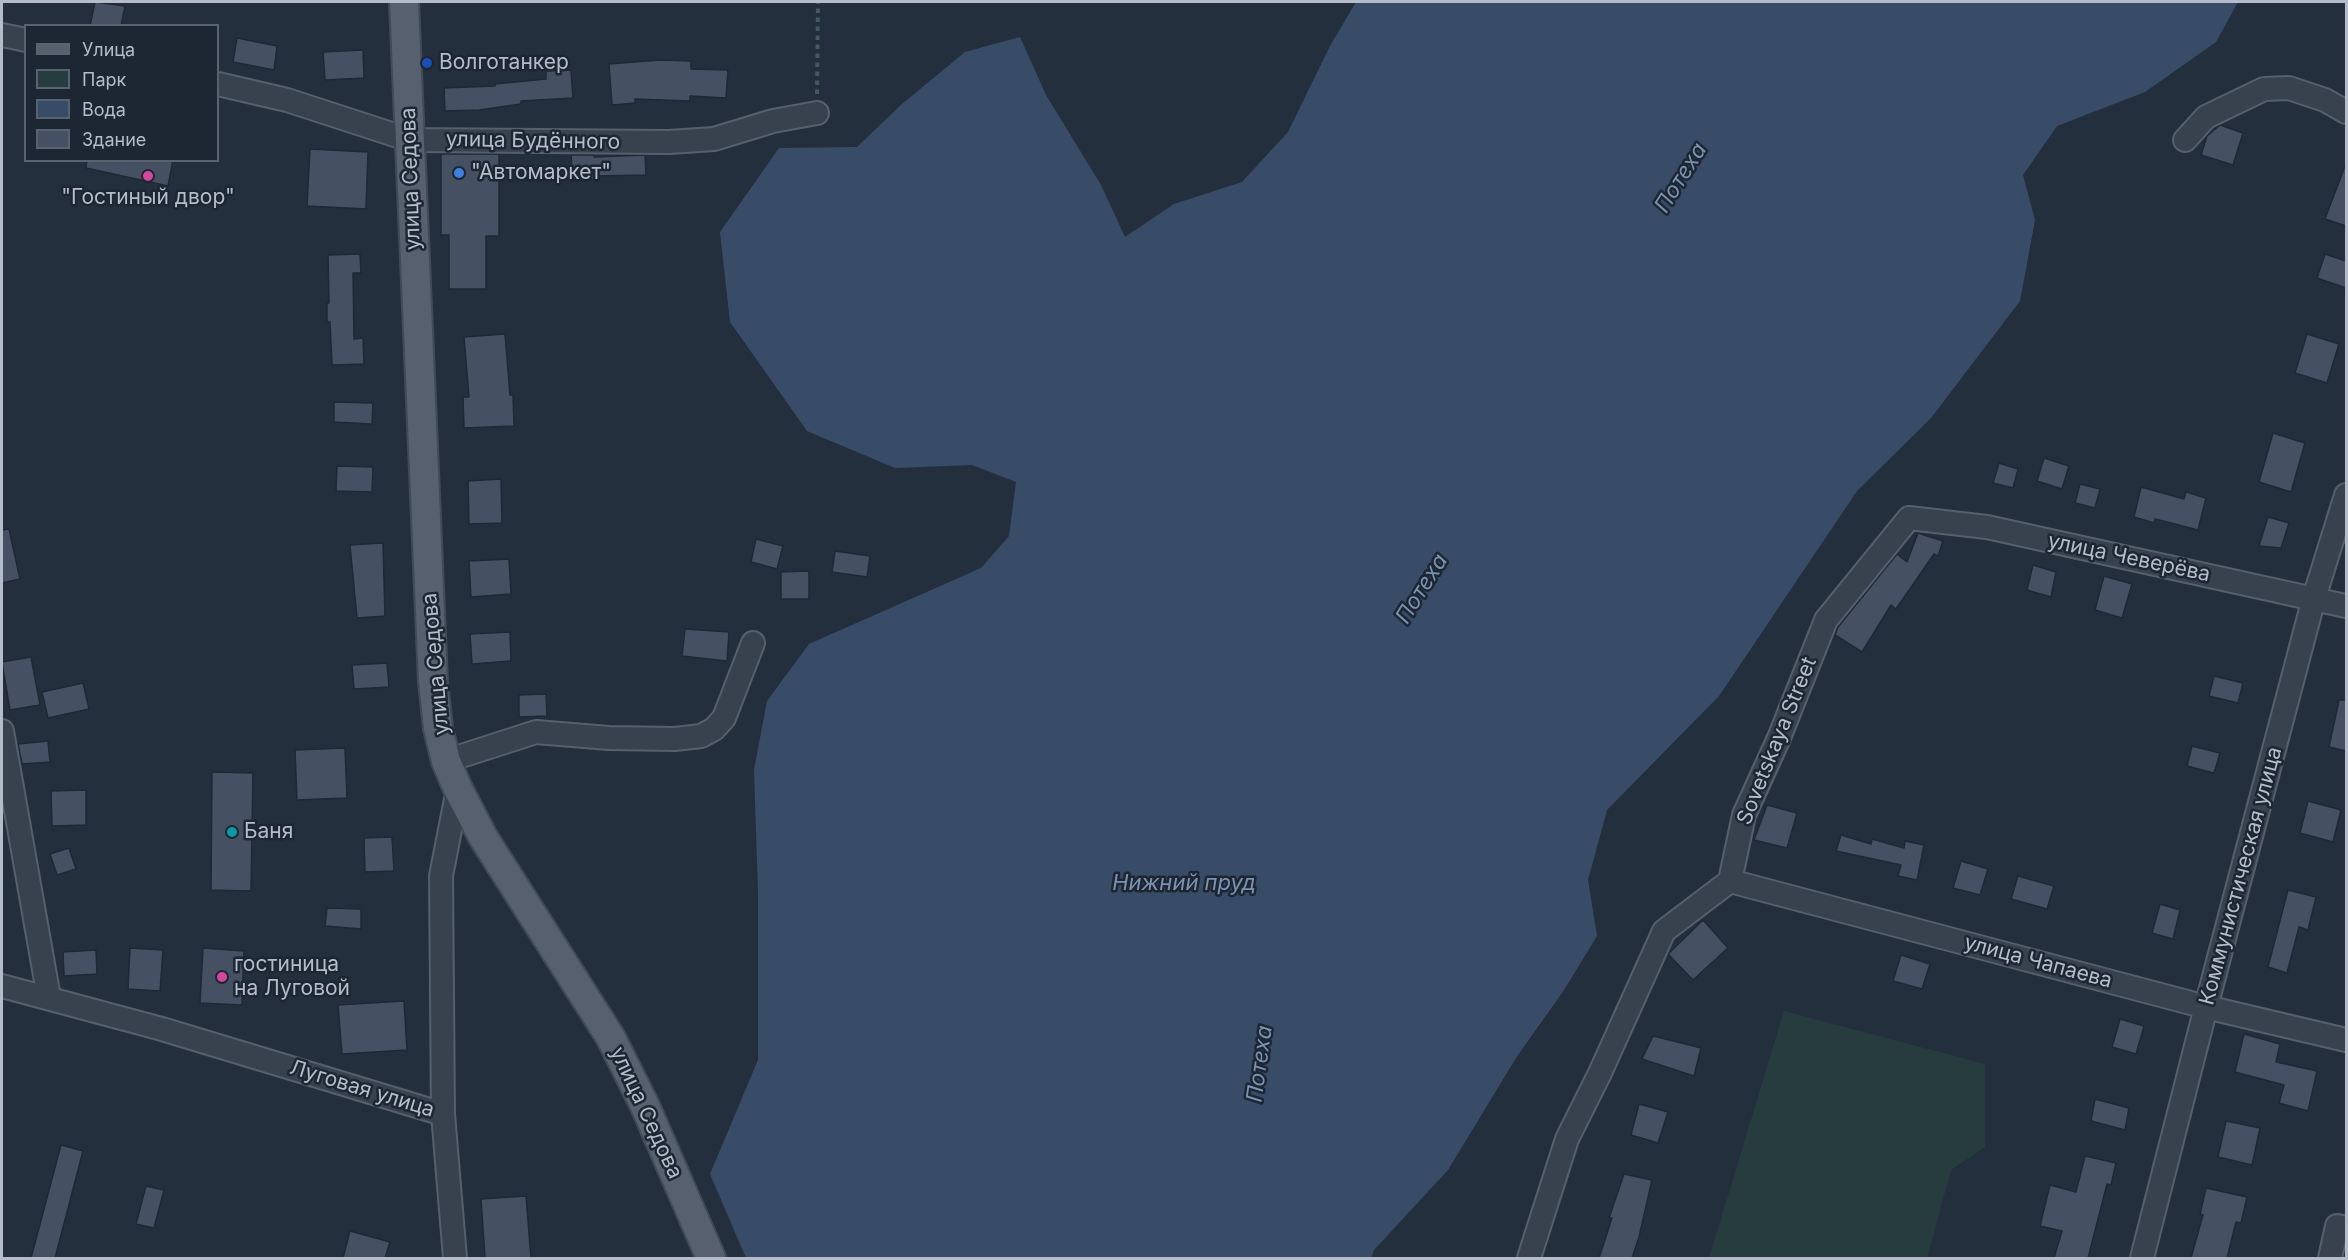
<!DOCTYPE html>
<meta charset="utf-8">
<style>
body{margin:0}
#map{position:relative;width:2348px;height:1260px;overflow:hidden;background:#242f3e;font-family:Inter,sans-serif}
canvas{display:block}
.frame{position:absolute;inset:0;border:3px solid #b4bcc9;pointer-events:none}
.legend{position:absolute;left:24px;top:24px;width:195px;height:138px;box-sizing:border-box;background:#1d2633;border:2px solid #59626f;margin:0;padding:8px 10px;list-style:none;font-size:18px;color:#b4bcc9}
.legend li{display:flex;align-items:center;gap:12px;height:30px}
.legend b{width:30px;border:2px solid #59626f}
</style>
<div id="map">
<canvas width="2348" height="1260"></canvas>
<div class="frame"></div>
<ul class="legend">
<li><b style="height:8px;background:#56606e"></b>Улица</li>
<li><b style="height:16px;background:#263c3f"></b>Парк</li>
<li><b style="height:16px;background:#394c67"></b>Вода</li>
<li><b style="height:16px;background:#455162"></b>Здание</li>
</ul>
</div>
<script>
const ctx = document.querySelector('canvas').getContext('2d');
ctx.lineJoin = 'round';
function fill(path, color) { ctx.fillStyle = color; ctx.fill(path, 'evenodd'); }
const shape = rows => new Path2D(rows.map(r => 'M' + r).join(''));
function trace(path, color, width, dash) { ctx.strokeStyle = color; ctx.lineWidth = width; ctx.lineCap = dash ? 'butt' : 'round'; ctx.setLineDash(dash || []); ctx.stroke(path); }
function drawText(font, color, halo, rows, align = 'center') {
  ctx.font = font + ' Inter,sans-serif'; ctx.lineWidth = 5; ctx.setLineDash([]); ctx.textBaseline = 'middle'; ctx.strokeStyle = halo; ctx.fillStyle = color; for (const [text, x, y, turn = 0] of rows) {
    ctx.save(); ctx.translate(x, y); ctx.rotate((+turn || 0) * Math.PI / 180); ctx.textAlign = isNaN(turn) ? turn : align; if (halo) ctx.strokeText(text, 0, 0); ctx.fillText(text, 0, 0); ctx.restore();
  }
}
fill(shape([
 [1784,1011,1985,1064,1985,1147,1951,1170,1927,1258,1709,1258]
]), '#263c3f');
fill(shape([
 [1356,2,2238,2,2216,42,2145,92,2057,126,2023,175,2035,220,2020,301,1931,418,1857,491,1719,696,1607,810,1588,880,1597,936,1564,990,1516,1058,1448,1170,1374,1250,1371,1258,746,1258,710,1174,758,1060,758,892,754,770,767,701,809,644,981,568,1009,536,1016,482,972,465,895,468,807,431,730,322,720,232,779,148,857,147,902,104,965,52,1020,37,1046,95,1101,185,1125,237,1174,204,1242,182,1288,132,1330,46]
]), '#394c67');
const building = shape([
 [95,2,125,6,121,26,90,26,95,2],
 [237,38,277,46,274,70,233,62,237,38],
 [363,50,364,78,325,80,323,52,363,50],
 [660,60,691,61,691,69,728,70,726,98,690,96,690,101,635,99,635,103,612,105,609,64,660,60],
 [571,70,573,98,521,101,521,104,479,110,445,111,444,88,495,86,495,84,546,79,546,71,571,70],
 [2220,125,2243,133,2233,165,2201,155,2207,136,2220,125],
 [310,149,368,152,366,209,307,206,310,149],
 [441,154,499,154,499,236,486,236,486,289,449,289,449,235,441,235,441,154],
 [571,155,594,155,594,157,645,155,646,175,595,176,596,179,573,180,571,155],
 [87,160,173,160,168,186,86,168,87,160],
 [2345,166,2346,166,2346,226,2325,219,2345,166],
 [360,254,361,273,353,273,354,339,363,338,364,364,332,365,330,322,327,322,327,303,329,303,328,255,360,254],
 [2325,254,2346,261,2346,288,2317,278,2325,254],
 [505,334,510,395,513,395,514,426,464,428,463,397,469,397,464,337,505,334],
 [2307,334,2339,344,2327,383,2295,373,2307,334],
 [334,402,373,403,372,424,334,422,334,402],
 [2273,433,2305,443,2291,492,2259,482,2273,433],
 [2044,458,2069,466,2062,489,2037,481,2044,458],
 [1999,463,2018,469,2013,488,1993,483,1999,463],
 [337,466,373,467,372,492,336,491,337,466],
 [501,479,502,523,469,524,468,481,501,479],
 [2080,484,2100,489,2095,508,2075,503,2080,484],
 [2141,487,2184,499,2186,492,2206,498,2198,530,2155,519,2154,523,2134,517,2141,487],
 [2268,517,2289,523,2281,548,2259,546,2268,517],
 [9,529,20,579,2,583,2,530,9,529],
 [1918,533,1943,541,1938,556,1934,554,1896,609,1891,605,1862,652,1835,635,1838,627,1897,554,1907,562,1918,533],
 [756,539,783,546,777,569,751,562,756,539],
 [383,543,385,616,357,618,350,545,383,543],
 [835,551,870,556,867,577,832,572,835,551],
 [509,559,511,594,471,597,469,561,509,559],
 [2033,565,2056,572,2051,597,2027,590,2033,565],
 [809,571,809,599,781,599,781,572,809,571],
 [2104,576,2132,584,2122,618,2095,610,2104,576],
 [685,629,729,632,727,661,682,656,685,629],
 [510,632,511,661,472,664,470,634,510,632],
 [31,657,40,705,10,710,2,662,31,657],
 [387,663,389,687,354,689,352,665,387,663],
 [2214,676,2243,683,2238,703,2209,696,2214,676],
 [83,683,89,709,48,718,42,692,83,683],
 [546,694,547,716,519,717,519,695,546,694],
 [2339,700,2346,700,2346,751,2329,747,2339,700],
 [48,741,50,762,22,764,18,744,48,741],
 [2192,746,2220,753,2214,773,2187,766,2192,746],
 [345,748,347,798,297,800,295,750,345,748],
 [212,772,253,773,251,891,211,890,212,772],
 [86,790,86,825,52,826,51,791,86,790],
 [2308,801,2341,810,2333,842,2300,833,2308,801],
 [1767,805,1797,813,1787,848,1754,840,1767,805],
 [1841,835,1871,844,1872,839,1904,848,1905,841,1924,845,1917,880,1898,876,1901,865,1836,851,1841,835],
 [392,837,394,871,365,872,364,838,392,837],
 [69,848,76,869,57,875,50,854,69,848],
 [1961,861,1988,869,1980,895,1953,888,1961,861],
 [2018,876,2054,886,2047,909,2011,899,2018,876],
 [2288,890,2316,897,2308,930,2299,927,2287,973,2268,967,2288,890],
 [2160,904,2180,910,2173,939,2152,933,2160,904],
 [327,908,361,909,361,929,325,926,327,908],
 [1703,920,1728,948,1693,980,1668,954,1703,920],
 [130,948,163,950,160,991,128,989,130,948],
 [203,948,244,951,242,1005,200,1003,203,948],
 [96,950,97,974,64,976,63,952,96,950],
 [1901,955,1930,964,1922,989,1893,981,1901,955],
 [404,1001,407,1050,342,1054,338,1005,404,1001],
 [2120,1019,2144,1026,2136,1054,2112,1047,2120,1019],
 [2244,1034,2280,1044,2276,1062,2317,1071,2308,1111,2279,1103,2284,1085,2235,1072,2244,1034],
 [1653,1036,1701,1048,1694,1076,1642,1059,1653,1036],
 [2095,1099,2129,1108,2125,1130,2091,1121,2095,1099],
 [1639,1104,1668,1112,1658,1143,1631,1135,1639,1104],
 [2226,1121,2260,1128,2252,1165,2218,1157,2226,1121],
 [61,1145,83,1151,55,1258,31,1258,61,1145],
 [2085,1156,2116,1163,2111,1185,2107,1184,2088,1258,2054,1258,2062,1231,2040,1226,2050,1185,2076,1192,2085,1156],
 [1624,1174,1652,1180,1639,1237,1632,1258,1599,1258,1612,1218,1609,1218,1624,1174],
 [146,1186,164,1190,154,1228,136,1224,146,1186],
 [2206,1188,2247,1197,2241,1223,2236,1222,2227,1258,2191,1258,2203,1215,2200,1214,2206,1188],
 [526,1196,531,1258,485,1258,481,1199,526,1196],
 [350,1231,390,1242,385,1258,343,1258,350,1231]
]);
fill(building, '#455162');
trace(building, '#1f2835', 1.5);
const minor = shape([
 [2,35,26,40],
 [218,84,287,100,410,140,669,142,714,139,773,121,817,113],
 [2185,140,2206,117,2264,89,2289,88,2325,100,2346,112],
 [2,731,49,998],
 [446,761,536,732,609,738,675,739,701,736,714,729,724,718,753,643],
 [1730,881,2206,1007,2346,1040],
 [2,986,162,1029,443,1114,441,876,458,789],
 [443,1114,455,1258],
 [1529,1258,1567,1139,1600,1073,1664,931,1730,881,1744,815,1779,738,1826,620,1909,518,1987,527,2346,606],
 [2142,1258,2206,1007,2314,598,2346,495],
 [2330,1258,2337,1226,2346,1228]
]);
const major = shape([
 [404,2,433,682,438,728,446,761,458,789,483,837,611,1038,645,1106,711,1258]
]);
trace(minor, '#565f6c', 26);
trace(major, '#414a57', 32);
trace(shape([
 [817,94,818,2]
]), '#44595c', 4, [4.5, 4.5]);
trace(minor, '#38414e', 22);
trace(major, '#56606e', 28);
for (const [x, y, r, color] of [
 [427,63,6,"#1a4fb4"],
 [459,173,6,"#3f7fe0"],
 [148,176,6,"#d1479c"],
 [232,832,6,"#0f9aa8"],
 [222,977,6,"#d1479c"]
]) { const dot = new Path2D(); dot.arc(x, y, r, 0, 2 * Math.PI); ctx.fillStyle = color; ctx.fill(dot); trace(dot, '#1d2633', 2); }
drawText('21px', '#b4bcc9', '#1d2633', [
 ["Волготанкер",439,63],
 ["\"Автомаркет\"",471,173],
 ["\"Гостиный двор\"",148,198,"center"],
 ["Баня",244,832],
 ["гостиница",234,965],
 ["на Луговой",234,989]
], 'left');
drawText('21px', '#b4bcc9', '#1d2633', [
 ["улица Будённого",533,141,1],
 ["улица Седова",411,179,-92],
 ["улица Чеверёва",2129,558,12],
 ["улица Седова",436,664,-95],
 ["Sovetskaya Street",1777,741,-68],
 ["Коммунистическая улица",2241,876,-75],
 ["улица Чапаева",2038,962,15],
 ["Луговая улица",362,1089,17],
 ["улица Седова",646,1113,65]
]);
drawText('italic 22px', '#7c92b1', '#1d2633', [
 ["Потеха",1681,178,-58],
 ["Потеха",1422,589,-58],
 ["Нижний пруд",1184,883],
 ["Потеха",1260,1064,-82]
]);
</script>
